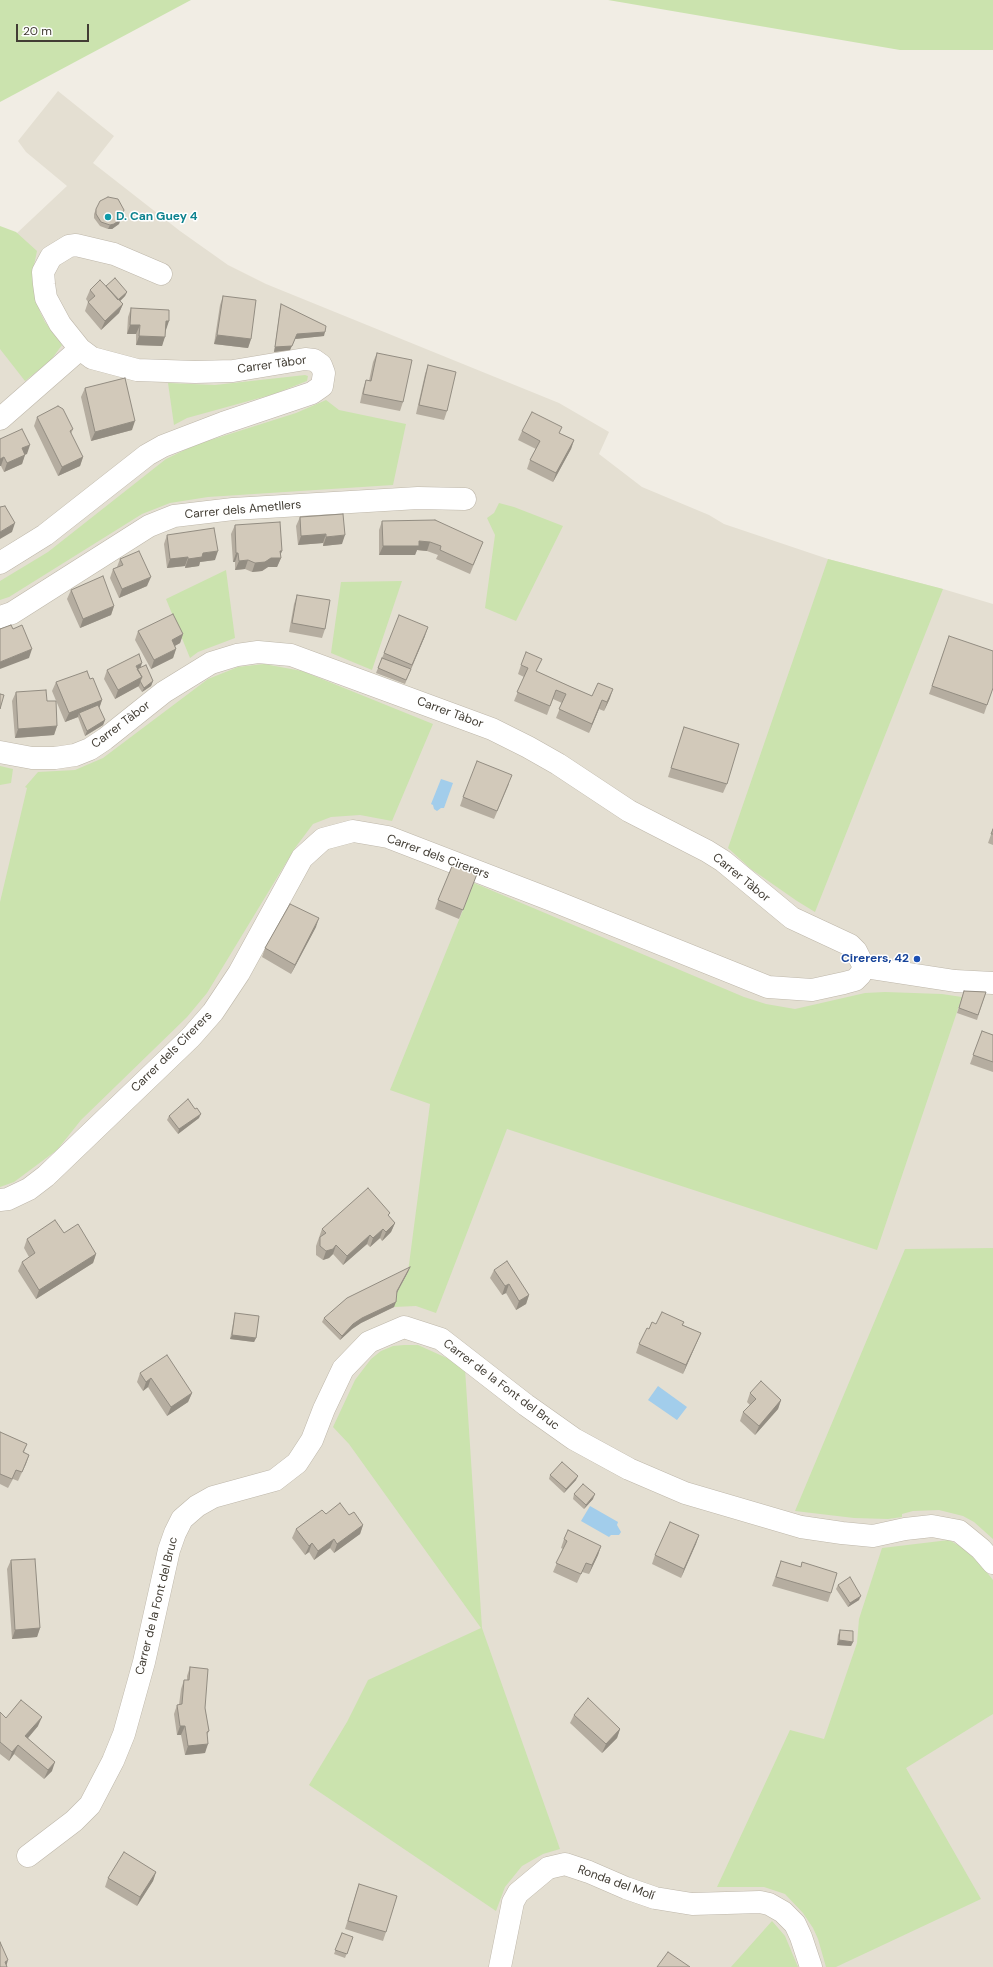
<!DOCTYPE html>
<meta charset="utf-8">
<style>
body{margin:0}
#map{position:relative;width:993px;height:1967px;overflow:hidden;background:#f1ede4;font-family:"DM Sans",sans-serif}
canvas{display:block}
.scale{position:absolute;left:16px;top:24px;width:73px;height:18px;box-sizing:border-box;border:2px solid #423d34;border-top:0;padding-left:5px;font-size:12px;line-height:14px;white-space:nowrap;color:#423d34;-webkit-text-stroke:3px #fff;paint-order:stroke}
</style>
<div id="map">
<canvas width="993" height="1967"></canvas>
<div class="scale">20 m</div>
</div>
<script>
const ctx = document.querySelector('canvas').getContext('2d');
ctx.lineJoin = 'round';
function fill(path, color) { ctx.fillStyle = color; ctx.fill(path, 'evenodd'); }
const shape = rows => new Path2D(rows.map(r => 'M' + r).join(''));
function trace(path, color, width, dash) { ctx.strokeStyle = color; ctx.lineWidth = width; ctx.lineCap = dash ? 'butt' : 'round'; ctx.setLineDash(dash || []); ctx.stroke(path); }
function drawText(font, color, halo, rows, align = 'center') {
  ctx.font = font + ' "DM Sans",sans-serif'; ctx.lineWidth = 3; ctx.setLineDash([]); ctx.textBaseline = 'middle'; ctx.strokeStyle = halo; ctx.fillStyle = color; for (const [text, x, y, turn = 0] of rows) {
    ctx.save(); ctx.translate(x, y); ctx.rotate((+turn || 0) * Math.PI / 180); ctx.textAlign = isNaN(turn) ? turn : align; if (halo) ctx.strokeText(text, 0, 0); ctx.fillText(text, 0, 0); ctx.restore();
  }
}
fill(shape([
 [58,91,114,136,93,163,180,231,228,265,266,284,559,403,609,432,599,454,642,487,709,515,724,524,828,559,943,589,993,604,993,1967,0,1967,0,249,67,186,26,152,18,141]
]), '#e4dfd2');
fill(shape([
 [0,0,191,0,0,102],
 [608,0,993,0,993,50,900,50],
 [0,226,16,232,37,251,33,270,34,289,40,312,45,322,62,345,51,360,25,381,0,349],
 [305,375,308,376,307,381,274,394,187,418,174,425,168,383,215,385],
 [326,400,339,410,406,424,393,485,208,497,170,503,142,514,9,597,0,600,0,581,48,552,166,459,195,445,296,413],
 [499,503,514,507,563,526,516,621,485,608,495,535,487,518,494,513],
 [828,559,943,589,815,912,797,901,751,869,728,848],
 [226,570,235,638,198,652,190,658,166,599],
 [402,581,372,670,331,653,341,582],
 [264,664,302,671,433,724,392,821,360,815,331,817,313,824,295,848,207,993,187,1017,81,1120,57,1150,14,1182,0,1187,0,902,27,788,25,787,38,772,75,770,103,758,208,679,238,667],
 [0,766,13,769,11,783,0,785],
 [474,883,744,997,766,1004,795,1009,865,993,885,992,942,994,962,997,877,1250,507,1129,436,1313,416,1306,394,1307,395,1296,408,1272,430,1104,390,1090],
 [993,1248,993,1539,974,1522,963,1516,939,1510,913,1511,902,1514,902,1517,888,1519,854,1518,795,1511,905,1249],
 [404,1345,418,1345,449,1359,465,1369,482,1628,560,1849,543,1854,522,1866,505,1887,496,1911,309,1785,347,1722,368,1680,481,1628,349,1444,333,1427,355,1380,371,1359,381,1351,393,1346],
 [949,1540,963,1548,981,1565,993,1580,993,1714,906,1768,981,1899,836,1967,826,1967,818,1939,813,1928,803,1913,785,1894,764,1887,717,1887,790,1730,824,1739,857,1643,859,1619,882,1548],
 [772,1921,785,1936,798,1967,731,1967]
]), '#cbe3ae');
fill(shape([
 [441,779,453,783,444,808,441,808,437,811,434,809,433,805,431,804],
 [658,1386,687,1407,677,1420,648,1400],
 [590,1506,618,1522,617,1525,621,1532,619,1535,611,1535,609,1537,581,1521]
]), '#a2cdeb');
const street = shape([
 [0,419,80,349],
 [0,563,45,535,147,455,163,446,223,423,312,393,322,386,324,373,321,365,314,360,305,359,233,371,195,372,137,370,92,358,80,349,60,324,46,298,44,284,43,272,51,257,69,246,76,245,114,254,161,274],
 [0,617,12,613,149,526,174,516,233,509,418,498,465,499],
 [0,752,32,758,55,758,75,755,90,749,105,739,164,692,211,663,237,655,258,652,291,655,492,729,528,747,558,764,629,811,707,851,723,861,792,918,850,945,856,951,864,967],
 [864,967,955,981,993,983],
 [0,1200,8,1199,29,1189,46,1176,191,1037,213,1012,239,973,302,858,323,839,353,831,388,837,554,901,768,987,812,990,844,983,855,980,860,975,864,967],
 [28,1856,74,1821,90,1805,113,1761,124,1734,144,1662,169,1550,175,1533,182,1519,197,1506,213,1497,275,1480,297,1463,312,1440,324,1409,343,1369,369,1342,404,1327,441,1339,526,1405,574,1439,629,1469,685,1493,801,1527,842,1533,873,1536,905,1529,932,1526,959,1531,981,1549,993,1563],
 [500,1967,513,1902,518,1893,548,1868,565,1864,589,1872,626,1888,655,1898,692,1904,760,1902,769,1904,783,1912,795,1924,801,1937,811,1967]
]);
trace(street, '#beb7aa', 23);
trace(street, '#fff', 22);
fill(shape([
 [96,209,119,224,112,229,108,229,100,226,94,218,94,214],
 [106,286,127,292,125,296,120,301,123,304,119,313,101,330,85,311,88,302,86,299,90,290],
 [223,296,251,339,248,348,214,344,220,305],
 [281,304,324,336,295,339,290,350,274,352,280,309],
 [131,308,166,330,162,346,136,345,136,334,127,334,128,317],
 [377,353,403,402,400,411,360,403,363,389,366,380,369,381,373,362],
 [428,365,447,411,444,420,416,414,425,374],
 [85,388,132,430,91,441,81,397],
 [37,417,73,429,71,434,83,457,80,466,58,476,34,426],
 [522,431,559,433,574,440,571,449,553,482,527,469,530,460,536,449,518,440],
 [0,439,27,454,25,454,22,464,4,472,1,466],
 [300,517,342,544,323,546,323,543,298,545,296,526],
 [382,521,483,542,470,574,436,559,438,555,427,551,417,550,415,555,379,555,379,530],
 [235,525,282,551,280,555,281,558,277,567,268,567,262,571,252,572,245,569,235,570,235,562,233,562,231,534],
 [167,535,215,560,200,562,199,566,185,568,185,566,167,568,164,544],
 [120,559,147,586,119,598,110,578,113,569,117,567],
 [71,590,114,606,111,615,80,628,67,599],
 [297,595,325,629,322,638,289,632,294,604],
 [138,631,183,634,180,643,175,646,176,649,173,658,151,669,135,640],
 [425,636,405,684,376,673,384,653],
 [949,636,993,688,984,714,929,694],
 [521,665,592,696,610,698,604,711,599,709,589,733,556,718,562,703,553,699,547,715,514,701,524,677,518,674],
 [141,667,153,681,151,686,142,692,138,686,115,699,104,679,107,670],
 [56,682,102,700,99,708,105,720,103,725,85,736,78,717,65,722,52,691],
 [16,692,57,726,54,735,15,738,12,701],
 [684,727,727,784,723,793,668,777],
 [509,784,494,819,460,806,463,797],
 [993,829,993,845,988,843],
 [477,874,459,919,435,909,438,900],
 [316,927,291,974,262,957,265,948],
 [964,991,986,992,977,1020,957,1013],
 [982,1031,993,1035,993,1072,970,1064],
 [169,1116,199,1118,178,1134,167,1120],
 [389,1217,395,1223,391,1232,382,1241,380,1238,370,1247,367,1244,343,1265,333,1254,329,1258,323,1260,316,1255,316,1246,322,1229],
 [64,1233,96,1254,93,1263,36,1299,18,1271,22,1262,29,1257,24,1248,27,1239],
 [410,1267,408,1272,397,1293,394,1307,361,1323,352,1329,340,1340,322,1322,324,1318],
 [494,1270,529,1295,526,1304,516,1310,506,1293,502,1295,490,1278],
 [235,1313,256,1338,254,1342,230,1339,234,1318],
 [684,1322,683,1325,701,1333,697,1342,683,1374,636,1353,639,1344,649,1329,656,1324],
 [140,1373,192,1393,188,1402,167,1416,148,1387,143,1391,137,1382],
 [750,1393,781,1400,778,1409,755,1435,740,1421,743,1412,750,1405,747,1402],
 [0,1432,27,1444,24,1452,29,1455,18,1481,13,1479,8,1488,0,1484],
 [550,1475,576,1480,564,1493,549,1479],
 [574,1494,593,1499,584,1509,573,1499],
 [326,1514,349,1515,363,1525,360,1534,334,1553,330,1548,314,1560,309,1552,305,1555,292,1538,296,1529],
 [699,1535,681,1578,652,1564,655,1555],
 [564,1539,601,1546,598,1555,589,1574,582,1572,577,1583,553,1572,563,1549,561,1548],
 [11,1560,40,1628,37,1637,12,1639,7,1569],
 [781,1561,831,1593,828,1602,772,1586],
 [838,1585,859,1600,848,1607,836,1589],
 [840,1630,853,1642,851,1646,837,1645,838,1635],
 [190,1667,205,1708,209,1731,207,1735,205,1753,185,1755,181,1735,177,1735,174,1714,177,1705,179,1705,181,1689,184,1680,187,1680,187,1676],
 [0,1712,6,1718,38,1726,28,1738,52,1771,44,1779,14,1754,9,1761,0,1754],
 [574,1715,620,1729,617,1738,602,1753,570,1723],
 [156,1872,153,1881,137,1906,105,1887,108,1878],
 [359,1884,386,1932,383,1941,345,1929],
 [342,1933,353,1937,345,1958,334,1954]
]), '#b5ada0');
fill(shape([
 [121,219,119,224,112,229,108,229,110,225],
 [127,292,125,296,115,306,117,301],
 [123,304,119,313,101,330,105,321],
 [166,321,169,321,166,330,163,330],
 [130,325,140,325,136,334,127,334],
 [325,332,324,336,295,339,290,350,274,352,275,347,297,334],
 [217,335,251,339,248,348,214,344],
 [139,336,165,337,162,346,136,345],
 [135,421,132,430,91,441,95,432],
 [574,440,571,449,553,482,556,473],
 [30,445,27,454,19,457,22,448],
 [25,455,22,464,4,472,7,463],
 [4,457,1,466,0,466,0,459],
 [83,457,80,466,58,476,62,467],
 [15,523,12,532,0,539,0,532],
 [326,534,323,543,298,545,301,536],
 [345,535,342,544,323,546,326,537],
 [419,541,430,542,427,551,417,550,415,555,379,555,383,546],
 [218,551,215,560,200,562,199,566,185,568,188,559,203,553],
 [280,551,282,551,279,558,281,558,277,567,268,567,262,571,252,572,255,563],
 [236,553,238,553,235,562,233,562],
 [188,557,185,566,167,568,170,559],
 [248,560,245,569,235,570,239,561],
 [151,577,147,586,119,598,122,589],
 [114,606,111,615,80,628,83,619],
 [428,627,425,636,409,673,412,665],
 [183,634,180,643,169,649,172,640],
 [32,649,29,658,0,669,0,662],
 [176,649,173,658,151,669,154,660],
 [142,663,139,672,136,666],
 [142,677,139,686,115,699,118,690],
 [153,681,151,686,142,692,144,688],
 [613,689,610,698,604,711,607,702],
 [102,700,99,709,79,713,78,717,65,722,69,713],
 [602,700,599,709,589,733,592,724],
 [105,720,103,725,85,736,87,731],
 [57,726,54,735,15,738,18,729],
 [319,918,316,927,291,974,295,965],
 [201,1114,199,1118,178,1134,179,1129],
 [395,1223,391,1232,382,1241,386,1232],
 [383,1229,380,1238,370,1247,373,1238],
 [370,1235,367,1244,343,1265,347,1256],
 [336,1245,333,1254,329,1258,323,1260,326,1251],
 [96,1254,93,1263,36,1299,39,1290],
 [410,1267,408,1272,395,1296,397,1291],
 [509,1284,506,1293,502,1295,505,1286],
 [529,1295,526,1304,516,1310,519,1301],
 [396,1302,394,1307,361,1323,352,1329,340,1340,342,1336,353,1324,362,1318],
 [701,1333,697,1342,683,1374,686,1365],
 [232,1335,256,1338,254,1342,230,1339],
 [151,1378,148,1387,143,1391,146,1382],
 [192,1393,188,1402,167,1416,171,1407],
 [781,1400,778,1409,755,1435,759,1426],
 [29,1455,26,1464,18,1481,22,1472],
 [578,1476,576,1480,564,1493,566,1489],
 [595,1494,593,1499,584,1509,586,1505],
 [363,1525,360,1534,334,1553,337,1544],
 [699,1535,696,1544,681,1578,684,1569],
 [334,1539,330,1548,314,1560,318,1551],
 [312,1543,309,1552,305,1555,309,1546],
 [601,1546,598,1555,589,1574,592,1565],
 [861,1596,859,1600,848,1607,850,1603],
 [40,1628,37,1637,12,1639,15,1630],
 [839,1640,853,1642,851,1646,837,1645],
 [42,1717,38,1726,22,1745,25,1736],
 [180,1726,185,1726,181,1735,177,1735],
 [620,1729,617,1738,602,1753,606,1744],
 [208,1744,205,1753,185,1755,188,1746],
 [18,1745,14,1754,9,1761,12,1752],
 [55,1762,52,1771,44,1779,48,1770],
 [156,1872,153,1881,137,1906,140,1897],
 [8,1960,6,1967,5,1962]
]), '#938d82');
const building = shape([
 [108,197,118,199,124,210,121,219,114,224,110,225,101,222,96,214,96,209,100,201,108,197],
 [115,278,127,292,118,300,106,286,115,278],
 [100,280,123,304,105,321,88,302,95,296,90,290,100,280],
 [223,296,256,300,251,339,217,335,223,296],
 [281,304,326,326,325,332,297,334,292,346,275,347,281,304],
 [131,308,169,310,169,321,166,321,165,337,139,336,140,325,130,325,131,308],
 [377,353,412,360,403,402,363,394,366,380,371,381,377,353],
 [428,365,456,372,447,411,419,405,428,365],
 [125,378,135,421,95,432,85,388,125,378],
 [58,406,63,409,73,429,70,431,83,457,62,467,37,417,58,406],
 [532,412,562,427,559,433,574,440,556,473,530,460,540,441,522,431,532,412],
 [22,429,30,445,22,448,25,455,7,463,4,457,0,459,0,439,22,429],
 [5,506,15,523,0,532,0,507,5,506],
 [343,514,345,535,326,537,326,534,301,536,300,517,343,514],
 [435,520,483,542,473,565,440,550,441,546,430,542,419,541,419,546,383,546,382,521,435,520],
 [280,522,282,551,280,551,281,558,271,558,265,562,255,563,248,560,239,561,238,553,236,553,235,525,280,522],
 [214,528,218,551,203,553,202,557,188,559,188,557,170,559,167,535,214,528],
 [139,551,151,577,122,589,113,569,123,565,120,559,139,551],
 [103,576,114,606,83,619,71,590,103,576],
 [297,595,330,600,325,629,292,623,297,595],
 [173,614,183,634,172,640,176,649,154,660,138,631,173,614],
 [399,615,428,627,412,665,384,653,399,615],
 [11,625,13,629,22,625,32,649,0,662,0,629,11,625],
 [949,636,993,651,993,688,987,705,932,686,949,636],
 [526,652,542,659,536,671,569,686,592,696,598,683,613,689,607,702,602,700,592,724,559,709,566,694,556,690,550,706,517,692,528,668,521,665,526,652],
 [139,654,142,663,136,666,142,677,118,690,107,670,139,654],
 [382,658,411,669,406,680,378,668,382,658],
 [146,665,153,681,144,688,140,681,142,677,137,669,146,665],
 [87,671,90,679,93,678,102,700,69,713,56,682,87,671],
 [46,690,47,701,56,701,57,726,18,729,16,692,46,690],
 [0,694,4,695,0,709,0,694],
 [98,705,105,720,87,731,79,713,98,705],
 [684,727,739,744,727,784,671,768,684,727],
 [477,761,512,775,497,811,463,797,477,761],
 [993,829,993,834,991,834,993,829],
 [453,864,477,874,463,910,438,900,453,864],
 [290,904,319,918,295,965,265,948,290,904],
 [964,991,986,992,978,1015,959,1008,964,991],
 [982,1031,993,1035,993,1062,973,1055,982,1031],
 [188,1099,195,1109,197,1108,201,1114,179,1129,169,1116,188,1099],
 [368,1188,390,1213,388,1215,395,1223,386,1232,383,1229,373,1238,370,1235,347,1256,336,1245,333,1249,326,1251,320,1246,320,1237,326,1233,322,1229,368,1188],
 [55,1220,64,1233,78,1224,96,1254,39,1290,22,1262,35,1253,27,1239,55,1220],
 [507,1261,529,1295,519,1301,509,1284,505,1286,494,1270,507,1261],
 [410,1267,397,1291,396,1302,362,1318,353,1324,342,1336,324,1318,347,1298,410,1267],
 [662,1312,684,1322,682,1325,701,1333,686,1365,639,1344,647,1328,649,1329,652,1322,656,1324,662,1312],
 [235,1313,259,1316,256,1338,232,1335,235,1313],
 [167,1355,192,1393,171,1407,151,1378,146,1382,140,1373,167,1355],
 [761,1381,781,1400,759,1426,743,1412,756,1399,750,1393,761,1381],
 [0,1432,27,1444,23,1452,29,1455,22,1472,16,1470,12,1479,0,1474,0,1432],
 [562,1462,578,1476,566,1489,550,1475,562,1462],
 [583,1484,595,1494,586,1505,574,1494,583,1484],
 [340,1503,349,1515,354,1512,363,1525,337,1544,334,1539,318,1551,312,1543,309,1546,296,1529,322,1510,326,1514,340,1503],
 [670,1522,699,1535,684,1569,655,1555,670,1522],
 [568,1530,601,1546,592,1565,586,1563,581,1574,556,1563,567,1541,564,1539,568,1530],
 [35,1559,40,1628,15,1630,11,1560,35,1559],
 [781,1561,801,1567,802,1562,837,1573,831,1593,776,1577,781,1561],
 [850,1577,861,1596,850,1603,838,1585,850,1577],
 [840,1630,853,1631,853,1642,839,1640,840,1630],
 [190,1667,208,1669,205,1708,209,1731,207,1732,208,1744,188,1746,185,1726,180,1726,177,1705,182,1704,184,1680,189,1680,190,1667],
 [588,1698,620,1729,606,1744,574,1715,588,1698],
 [21,1700,42,1717,25,1736,55,1762,48,1770,18,1745,12,1752,0,1742,0,1712,6,1718,21,1700],
 [124,1852,156,1872,140,1897,108,1878,124,1852],
 [359,1884,397,1896,386,1932,348,1921,359,1884],
 [342,1933,353,1937,347,1954,335,1950,342,1933],
 [0,1942,8,1960,5,1962,7,1967,0,1967,0,1942],
 [668,1952,690,1967,657,1967,668,1952]
]);
fill(building, '#d2c9ba');
trace(building, '#938d82', 1);
for (const [x, y, r, color] of [
 [108,217,4,"#0f9aa8"],
 [917,959,4,"#1a4fb4"]
]) { const dot = new Path2D(); dot.arc(x, y, r, 0, 2 * Math.PI); ctx.fillStyle = color; ctx.fill(dot); trace(dot, '#fff', 1.5); }
drawText('bold 12px', '#0d838f', '#fff', [
 ["D. Can Guey 4",116,217]
], 'left');
drawText('12px', '#423d34', '#fff', [
 ["Carrer Tàbor",272,365,-8],
 ["Carrer dels Ametllers",243,510,-5],
 ["Carrer Tàbor",450,713,20],
 ["Carrer Tàbor",121,725,-37],
 ["Carrer dels Cirerers",438,857,20],
 ["Carrer Tàbor",741,878,39],
 ["Carrer dels Cirerers",172,1052,-45],
 ["Carrer de la Font del Bruc",501,1385,37],
 ["Carrer de la Font del Bruc",157,1606,-76],
 ["Ronda del Molí",616,1883,20]
]);
drawText('bold 12px', '#164399', '#fff', [
 ["Cirerers, 42",909,959]
], 'right');
</script>
